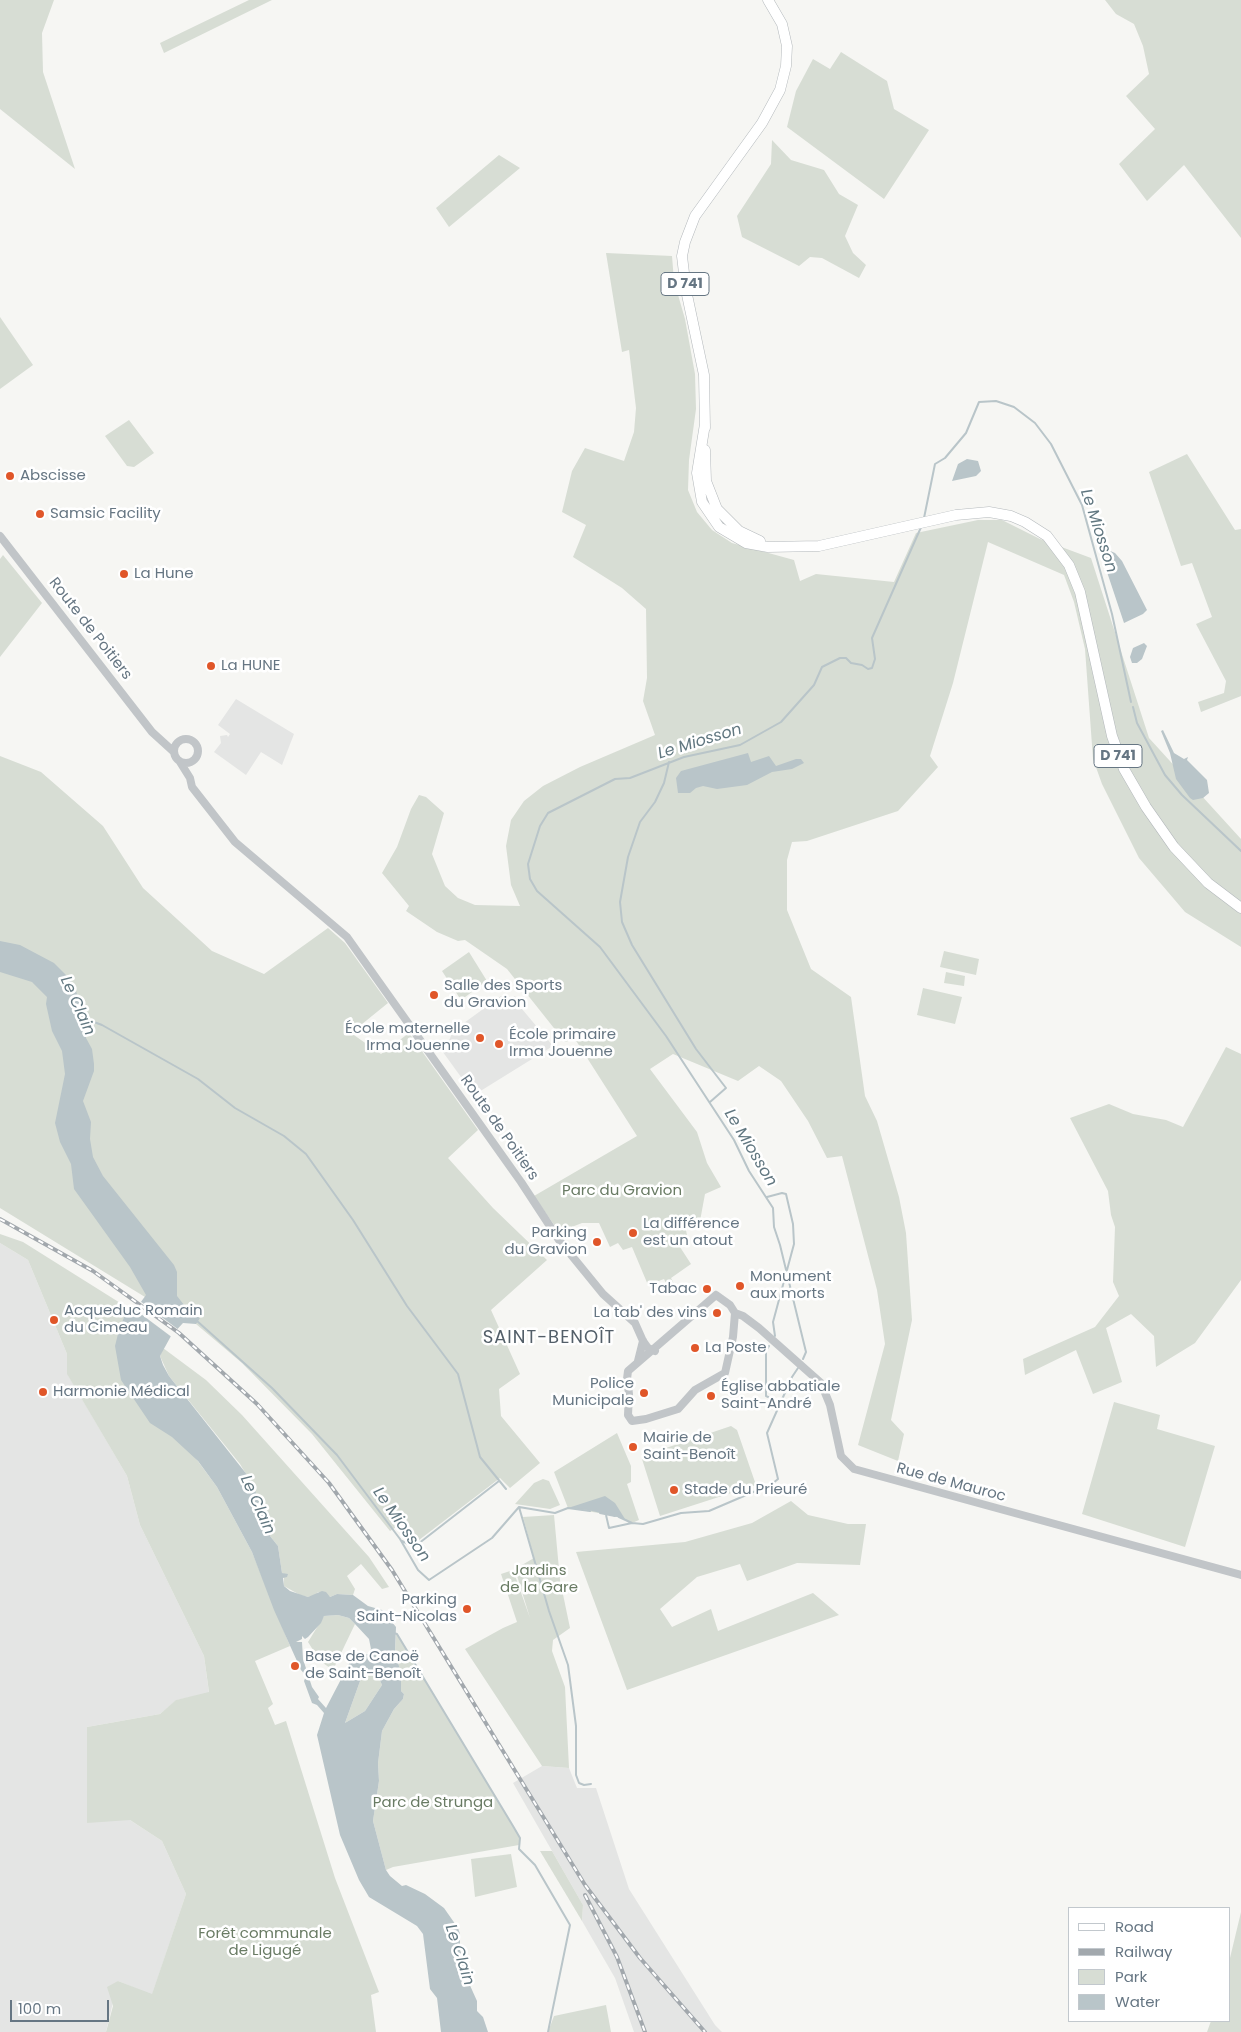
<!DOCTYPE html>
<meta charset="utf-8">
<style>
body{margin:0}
#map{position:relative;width:1241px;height:2032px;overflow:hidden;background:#f6f6f3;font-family:Poppins,sans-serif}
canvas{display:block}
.legend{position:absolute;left:1068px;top:1907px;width:162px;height:115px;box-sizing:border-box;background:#fff;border:1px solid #c2c8cd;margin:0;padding:6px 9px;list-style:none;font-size:15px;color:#667683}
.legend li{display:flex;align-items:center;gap:10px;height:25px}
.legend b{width:25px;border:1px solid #c2c8cd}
.scale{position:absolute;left:10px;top:2000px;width:99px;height:22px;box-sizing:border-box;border:2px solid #667683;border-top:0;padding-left:6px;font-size:15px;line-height:18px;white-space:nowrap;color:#667683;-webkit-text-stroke:4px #fff;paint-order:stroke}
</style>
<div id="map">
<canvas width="1241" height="2032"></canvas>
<ul class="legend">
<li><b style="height:6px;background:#fff"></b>Road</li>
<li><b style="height:6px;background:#a2a8ad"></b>Railway</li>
<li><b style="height:14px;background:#d7ddd4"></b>Park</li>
<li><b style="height:14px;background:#b9c5c9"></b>Water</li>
</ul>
<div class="scale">100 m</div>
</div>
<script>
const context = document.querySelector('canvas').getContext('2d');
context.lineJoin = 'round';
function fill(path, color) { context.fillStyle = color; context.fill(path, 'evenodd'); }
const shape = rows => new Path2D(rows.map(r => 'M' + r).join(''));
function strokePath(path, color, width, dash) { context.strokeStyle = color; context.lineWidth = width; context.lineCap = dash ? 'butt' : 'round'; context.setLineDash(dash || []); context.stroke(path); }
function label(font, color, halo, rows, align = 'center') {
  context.font = font + ' Poppins,sans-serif'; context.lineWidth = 5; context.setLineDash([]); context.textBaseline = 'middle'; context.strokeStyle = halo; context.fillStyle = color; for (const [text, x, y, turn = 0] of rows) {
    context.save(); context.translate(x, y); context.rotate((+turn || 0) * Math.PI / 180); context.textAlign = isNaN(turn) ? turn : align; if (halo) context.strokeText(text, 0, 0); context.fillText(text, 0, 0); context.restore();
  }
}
fill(shape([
 [236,699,294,734,282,765,261,752,246,775,214,752,221,743,220,736,227,735,228,737,230,734,218,725],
 [501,996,508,1001,515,996,522,1009,553,1046,474,1095,440,1048,448,1043,453,1031],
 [0,1243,28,1260,67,1354,68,1375,127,1476,140,1525,204,1656,209,1693,177,1700,160,1714,87,1727,130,1820,162,1841,186,1894,152,1995,118,1981,106,2032,0,2032],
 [542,1766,569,1768,577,1788,596,1788,629,1889,715,2025,722,2032,634,2032,615,1978,582,1921,583,1905,513,1783]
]), '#e4e5e4');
fill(shape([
 [0,0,54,0,42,33,43,72,75,169,0,109],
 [249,0,272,0,164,53,160,43],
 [1105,0,1241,0,1241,238,1184,165,1147,201,1119,164,1155,129,1126,96,1149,74,1143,46,1134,24,1116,14],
 [841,52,887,81,894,109,929,130,884,199,787,127,796,91,813,59,830,69],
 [772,140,791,160,824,170,839,194,858,205,845,236,853,253,866,265,859,278,822,258,810,257,799,266,742,237,737,216,771,164],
 [499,155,520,168,449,227,436,208],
 [606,253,672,256,674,281,685,319,695,374,696,409,689,460,688,490,697,512,712,530,732,543,794,560,800,581,816,574,894,582,916,533,978,520,1002,520,1040,539,1091,558,1149,738,1241,839,1241,947,1185,912,1139,858,1102,784,1093,759,1085,649,1074,602,1064,575,988,542,953,683,930,756,938,767,898,811,807,841,792,842,787,860,787,910,811,969,851,997,865,1096,877,1121,899,1197,906,1233,912,1320,891,1420,904,1434,898,1461,858,1445,885,1344,877,1290,842,1156,827,1158,808,1121,781,1081,759,1066,738,1081,673,1054,650,1069,697,1132,707,1163,721,1187,705,1194,700,1221,686,1230,688,1241,680,1247,691,1264,671,1278,678,1291,672,1295,664,1279,648,1285,632,1247,623,1250,618,1243,610,1247,599,1223,582,1223,559,1232,534,1196,637,1136,575,1039,565,1042,507,969,465,940,458,941,437,932,406,911,409,906,382,873,397,847,411,809,419,795,426,797,444,813,432,854,445,886,458,898,475,905,520,906,511,885,506,846,511,820,524,801,543,786,580,767,655,735,643,701,647,678,646,609,622,588,573,557,586,525,562,512,572,471,585,448,624,461,634,432,636,408,629,350,622,352],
 [0,317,33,365,0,389],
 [129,420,154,453,134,467,127,466,105,436],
 [1187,454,1235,530,1241,529,1241,696,1201,712,1198,702,1224,693,1226,681,1196,624,1212,617,1192,563,1181,566,1149,472],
 [3,555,42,603,0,657,0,559],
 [0,756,41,772,103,826,143,888,212,951,264,974,328,928,345,943,388,1003,351,1033,381,1054,409,1033,478,1130,448,1158,493,1208,547,1260,491,1310,520,1374,499,1389,501,1416,540,1463,510,1488,500,1478,419,1540,406,1521,390,1531,312,1434,242,1363,196,1324,155,1300,145,1297,0,1208],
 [944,951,979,959,976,975,940,967],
 [469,952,487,981,461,1000,442,971],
 [946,972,965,976,964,986,944,983],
 [923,988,962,997,955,1024,917,1015],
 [1226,1047,1241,1054,1241,1280,1195,1343,1156,1367,1154,1336,1131,1314,1106,1328,1122,1382,1093,1394,1076,1350,1025,1375,1023,1359,1095,1327,1119,1296,1113,1282,1115,1227,1111,1215,1108,1191,1070,1118,1109,1104,1133,1114,1166,1120,1183,1127],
 [0,1234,23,1242,133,1311,138,1380,217,1487,252,1552,290,1646,255,1661,273,1704,268,1708,275,1725,286,1721,335,1878,379,1992,371,1995,376,2032,106,2032,113,2006,107,1987,118,1981,152,1994,186,1894,162,1841,130,1820,87,1823,87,1727,160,1714,176,1700,209,1692,204,1656,140,1525,127,1476,67,1374,67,1354,28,1260,0,1243],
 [163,1348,206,1380,242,1415,369,1557,389,1587,382,1589,361,1564,347,1576,355,1589,353,1595,337,1594,330,1597,318,1592,316,1595,308,1597,300,1595,284,1586,284,1574,282,1573,278,1546,270,1536,272,1531,262,1513,252,1484,240,1464,169,1376,160,1356],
 [1114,1402,1160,1415,1157,1429,1215,1446,1185,1547,1082,1514],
 [731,1426,737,1430,756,1485,660,1516,642,1459,662,1452,663,1449],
 [617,1433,631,1466,631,1482,627,1484,639,1520,632,1523,617,1516,568,1508,554,1472],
 [543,1479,549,1481,560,1505,550,1509,515,1504,534,1483],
 [791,1501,808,1515,848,1524,866,1524,860,1565,797,1563,747,1581,740,1564,697,1577,660,1609,672,1627,711,1609,718,1631,813,1593,839,1615,627,1690,576,1552,685,1542,752,1523],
 [554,1515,560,1580,570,1628,553,1640,552,1651,565,1687,569,1768,542,1766,465,1649,503,1628,517,1622,501,1574,513,1570,530,1618,515,1569,534,1558,523,1517],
 [338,1615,349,1618,355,1624,333,1670,320,1661,308,1642,324,1616],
 [396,1633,520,1838,519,1845,393,1867,386,1870,373,1821,379,1781,378,1763,382,1731,394,1709,403,1699,404,1694,401,1691,401,1673,395,1652],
 [364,1670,378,1676,382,1685,365,1711,345,1723],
 [540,1851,552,1851,583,1905,582,1921],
 [511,1854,517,1887,475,1897,471,1859],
 [1241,1912,1241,2032,1207,2032,1211,2021,1230,2021,1230,1958],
 [606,2005,611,2032,548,2032,554,2016]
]), '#d7ddd4');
fill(shape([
 [967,459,978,461,981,471,976,476,952,481,958,464],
 [1108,550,1115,553,1122,561,1147,610,1143,614,1124,623,1101,554,1101,551],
 [1144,643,1147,646,1142,659,1137,663,1132,663,1130,657,1133,648],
 [1163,730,1174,753,1184,759,1188,757,1187,760,1207,780,1209,793,1203,798,1193,800,1190,798,1176,779,1170,753,1161,731],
 [748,753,751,762,769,756,776,766,796,759,801,759,804,763,792,769,772,772,747,785,717,789,703,786,696,788,690,793,678,793,676,778,681,771],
 [0,941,20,945,54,963,70,979,76,991,88,1029,86,1032,86,1038,92,1049,94,1064,94,1071,83,1101,91,1122,90,1139,93,1157,103,1176,174,1265,177,1272,177,1296,188,1310,200,1318,196,1324,183,1323,171,1336,160,1356,163,1365,169,1376,248,1476,257,1495,262,1513,272,1531,270,1536,278,1546,282,1573,288,1574,287,1577,283,1578,284,1586,290,1591,308,1597,322,1591,326,1592,330,1597,337,1594,353,1595,368,1606,382,1610,396,1627,395,1652,401,1673,401,1691,404,1694,403,1699,394,1709,382,1731,378,1763,379,1781,373,1821,386,1870,390,1876,402,1886,406,1885,425,1894,444,1908,458,1928,460,1934,458,1940,460,1940,460,1950,466,1967,468,1981,477,2001,477,2011,483,2017,488,2032,441,2032,437,1998,430,1989,423,1934,417,1926,369,1897,359,1880,340,1835,317,1735,324,1713,317,1705,312,1703,304,1681,306,1676,301,1670,274,1610,252,1552,217,1487,198,1461,172,1437,150,1423,121,1380,115,1346,119,1330,125,1315,135,1310,146,1295,130,1267,74,1189,71,1164,60,1142,55,1123,65,1074,62,1051,52,1031,46,1004,47,997,32,982,0,972],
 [338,1615,349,1618,355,1624,369,1639,371,1649,368,1654,356,1656,350,1662,326,1708,318,1699,319,1697,312,1687,303,1659,302,1642,296,1642,302,1639,302,1636,305,1639,308,1637,321,1623,324,1616],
 [364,1670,378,1676,382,1685,365,1711,345,1723],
 [605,1496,615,1503,625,1519,588,1510,568,1508]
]), '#b9c5c9');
fill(shape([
 [140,1301,179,1330,173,1338,133,1308]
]), '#f6f6f3');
strokePath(shape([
 [924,518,935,464,945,458,966,433,979,402,996,401,1014,407,1035,423,1051,444,1082,505,1112,614,1131,702],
 [1133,707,1137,723,1165,775,1182,795,1241,851],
 [669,762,664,783,655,802,640,822,628,857,620,902,622,922,632,945,696,1049,726,1088,710,1102],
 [84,1023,94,1022,102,1025,198,1079,235,1108,284,1136,306,1154,353,1220,407,1306,458,1374,480,1457,506,1489],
 [767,1197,782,1193,786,1194,793,1224,794,1244,773,1322,775,1336],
 [197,1321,272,1388,337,1455,400,1539,418,1570,429,1580,492,1538,519,1507],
 [769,1346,766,1351,766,1396,781,1403],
 [803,1359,806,1352,780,1245,774,1227,773,1208,749,1171,734,1140,666,1036,600,947,537,891,530,879,528,864,540,826,548,813,615,779,630,778,684,757,740,745,781,722,814,685,822,667,840,658,846,658,851,663,862,665,868,669,872,668,875,659,872,638,922,525],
 [519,1507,555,1513,568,1508,590,1511],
 [519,1507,549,1611,568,1665,576,1726,576,1775,579,1783,584,1785,591,1784],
 [600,1513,615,1516],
 [606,1515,609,1528,632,1523],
 [619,1517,632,1523,643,1524,681,1513,709,1511,772,1484,778,1479,767,1433,792,1377,798,1368],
 [402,1541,408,1544,418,1544,499,1481],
 [394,1633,397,1634,513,1826,520,1838,519,1849,535,1865,570,1925,548,2032]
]), '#b9c5c9', 2);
const primary = shape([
 [705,424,697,473,702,502,719,527,746,543,768,547,819,546,956,515,989,512,1011,516,1025,522,1047,536,1069,565,1080,592,1112,736,1124,769,1146,807,1174,847,1208,883,1241,908],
 [705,428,704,375,686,290,682,256,685,242,695,216,762,123,780,90,786,66,787,46,782,24,768,0],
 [705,450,706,481,717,509,739,531,760,541]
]);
strokePath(primary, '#b4b9bc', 11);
strokePath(shape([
 [0,536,152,732,174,752],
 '174 751a12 12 0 1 1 24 0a12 12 0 1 1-24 0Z',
 [180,762,190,778,192,787,235,842,347,937,521,1182,559,1240,603,1294,635,1323,643,1341,648,1348,655,1351],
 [716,1295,730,1305,735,1313,733,1337,725,1373,695,1390,678,1409,646,1419,632,1421,628,1415,629,1394,627,1379,628,1371,716,1295],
 [735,1313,743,1316,759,1328,821,1383,830,1405,841,1456,854,1469,1241,1575],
 [638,1361,643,1341]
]), '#c1c5c8', 8);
strokePath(primary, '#fff', 10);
const rail = shape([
 [0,1219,93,1271,179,1333,257,1404,329,1483,392,1570,585,1885,640,1958,705,2032],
 [585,1895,617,1957,645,2032]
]);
strokePath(rail, '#a2a8ad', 4);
strokePath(rail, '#fff', 2, [5.5]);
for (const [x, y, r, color] of [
 [10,476,5,"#e05629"],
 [40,514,5,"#e05629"],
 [124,574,5,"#e05629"],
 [211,666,5,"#e05629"],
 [434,995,5,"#e05629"],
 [480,1038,5,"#e05629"],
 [499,1044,5,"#e05629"],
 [633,1233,5,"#e05629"],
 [597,1242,5,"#e05629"],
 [740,1286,5,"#e05629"],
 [707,1289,5,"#e05629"],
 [717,1313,5,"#e05629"],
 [54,1320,5,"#e05629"],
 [695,1348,5,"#e05629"],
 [43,1392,5,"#e05629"],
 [644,1393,5,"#e05629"],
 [711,1396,5,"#e05629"],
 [633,1447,5,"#e05629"],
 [674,1490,5,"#e05629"],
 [467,1609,5,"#e05629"],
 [295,1666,5,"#e05629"]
]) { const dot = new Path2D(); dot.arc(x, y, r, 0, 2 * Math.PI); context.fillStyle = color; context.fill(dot); strokePath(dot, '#fff', 2); }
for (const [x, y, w] of [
 [685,284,48],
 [1118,756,48]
]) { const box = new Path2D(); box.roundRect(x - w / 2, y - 11.5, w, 23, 4); context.fillStyle = '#fff'; context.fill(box); strokePath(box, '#667683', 1); }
label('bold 14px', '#667683', null, [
 ["D 741",685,284],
 ["D 741",1118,756]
]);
label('15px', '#667683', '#fff', [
 ["Abscisse",20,476],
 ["Samsic Facility",50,514],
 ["La Hune",134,574],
 ["La HUNE",221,666],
 ["Salle des Sports",444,986],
 ["du Gravion",444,1003],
 ["École maternelle",470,1029,"right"],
 ["Irma Jouenne",470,1046,"right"],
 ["École primaire",509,1035],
 ["Irma Jouenne",509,1052],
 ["La différence",643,1224],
 ["est un atout",643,1241],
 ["Parking",587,1233,"right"],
 ["du Gravion",587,1250,"right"],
 ["Monument",750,1277],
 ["aux morts",750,1294],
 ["Tabac",697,1289,"right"],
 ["Acqueduc Romain",64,1311],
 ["du Cimeau",64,1328],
 ["La tab' des vins",707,1313,"right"],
 ["La Poste",705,1348],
 ["Police",634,1384,"right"],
 ["Municipale",634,1401,"right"],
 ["Église abbatiale",721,1387],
 ["Saint-André",721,1404],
 ["Harmonie Médical",53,1392],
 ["Mairie de",643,1438],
 ["Saint-Benoît",643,1455],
 ["Stade du Prieuré",684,1490],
 ["Parking",457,1600,"right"],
 ["Saint-Nicolas",457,1617,"right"],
 ["Base de Canoë",305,1657],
 ["de Saint-Benoît",305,1674]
], 'left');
label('15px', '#667683', '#fff', [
 ["Route de Poitiers",90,629,52],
 ["Route de Poitiers",499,1128,55],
 ["Rue de Mauroc",951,1483,15]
]);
label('15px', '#697b64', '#fff', [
 ["Parc du Gravion",622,1191],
 ["Jardins",539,1571],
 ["de la Gare",539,1588],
 ["Parc de Strunga",433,1803],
 ["Forêt communale",265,1934],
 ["de Ligugé",265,1951]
]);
label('italic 16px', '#617780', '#fff', [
 ["Le Miosson",1098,531,72],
 ["Le Miosson",700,742,-17],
 ["Le Clain",77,1006,66],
 ["Le Miosson",750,1148,59],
 ["Le Clain",257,1505,66],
 ["Le Miosson",401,1525,55],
 ["Le Clain",459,1955,72]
]);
context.letterSpacing = '1px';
label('18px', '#535f69', '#fff', [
 ["SAINT-BENOÎT",549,1338]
]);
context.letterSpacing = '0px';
</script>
